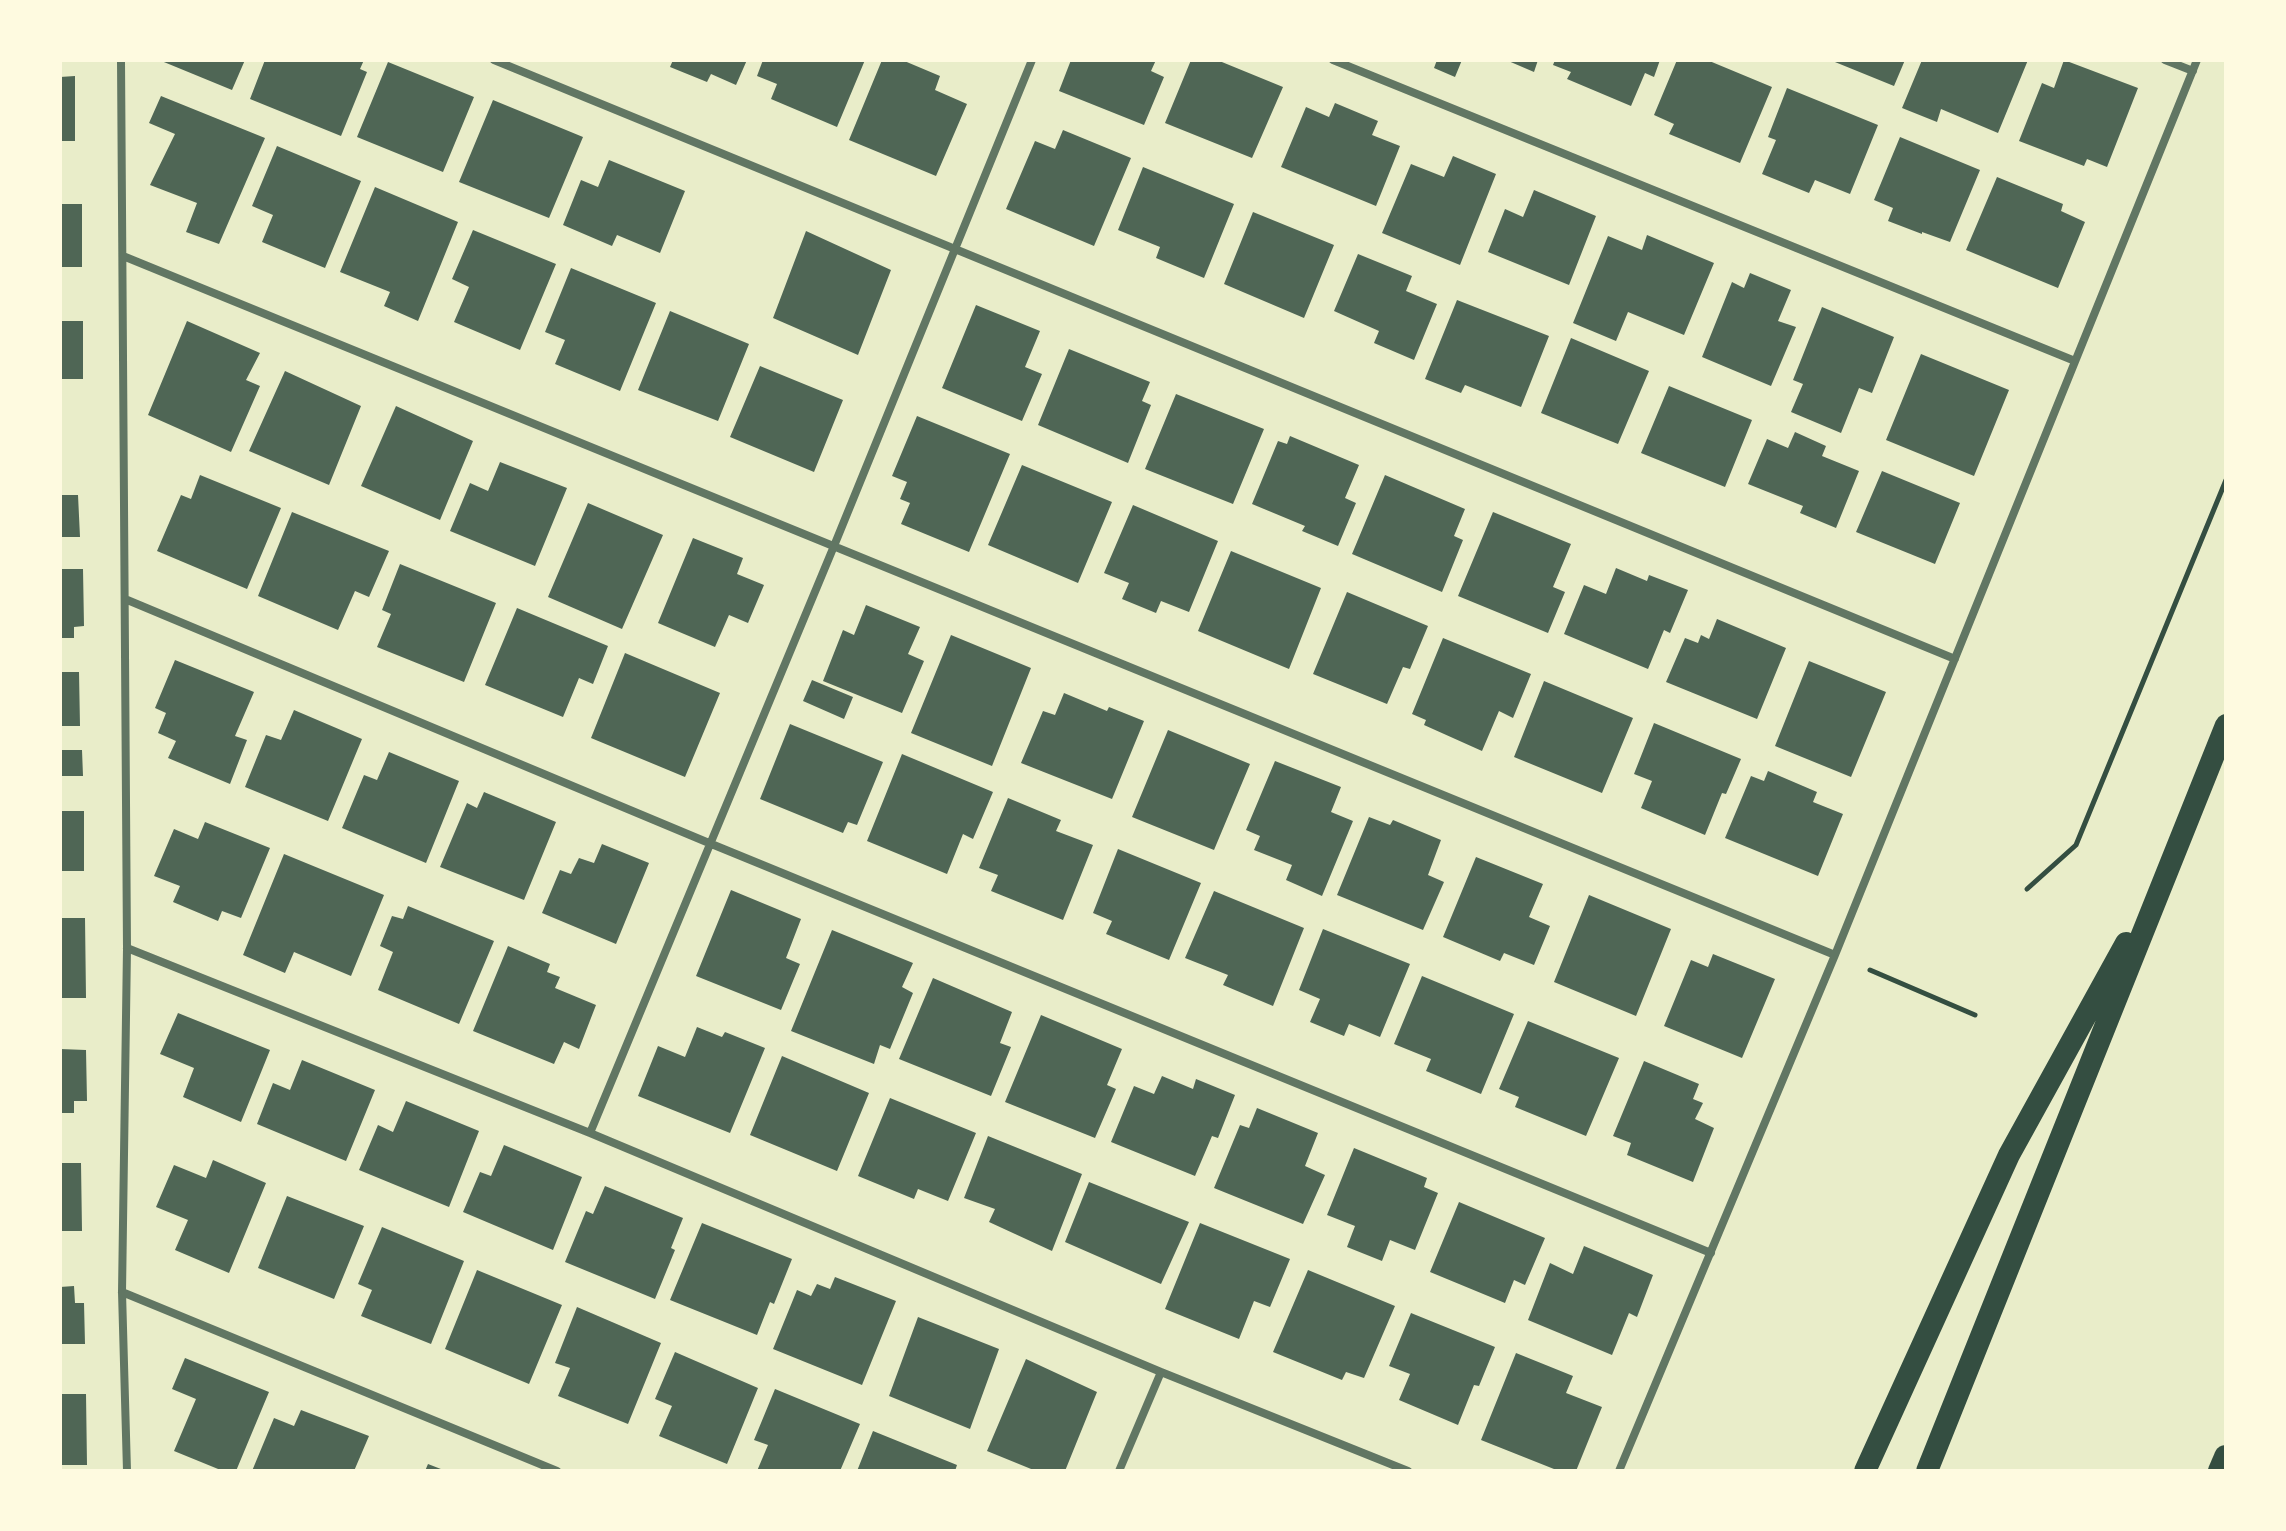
<!DOCTYPE html>
<style>
body{margin:0}
#map{position:relative;width:2286px;height:1531px;overflow:hidden;background:#e9edc9;font-family:"Crimson Pro",serif}
canvas{display:block}
.frame{position:absolute;inset:0;border:62px solid #fefae0;pointer-events:none}
</style>
<div id="map">
<canvas width="2286" height="1531"></canvas>
<div class="frame"></div>
</div>
<script>
const context = document.querySelector('canvas').getContext('2d');
context.lineJoin = 'round';
function fill(path, color) { context.fillStyle = color; context.fill(path, 'evenodd'); }
const shape = rows => new Path2D(rows.map(r => 'M' + r).join(''));
function strokePath(path, color, width, dash) { context.strokeStyle = color; context.lineWidth = width; context.lineCap = dash ? 'butt' : 'round'; context.setLineDash(dash || []); context.stroke(path); }
fill(shape([
 [159,60,245,60,232,90],
 [265,60,364,60,360,69,367,72,341,136,250,99],
 [673,60,747,60,736,85,711,74,707,82,670,67],
 [763,60,865,60,837,127,771,99,777,84,757,76],
 [882,60,902,60,940,76,935,90,967,104,936,176,849,140],
 [1071,60,1156,60,1151,71,1164,77,1144,125,1059,91],
 [1191,60,1217,60,1283,87,1252,158,1165,123],
 [1437,60,1462,60,1455,77,1434,68],
 [1506,60,1538,60,1534,72],
 [1555,60,1660,60,1654,77,1645,73,1631,106,1567,79,1571,72,1553,65],
 [1677,60,1707,60,1772,87,1740,163,1669,134,1674,124,1654,115],
 [1830,60,1905,60,1894,86],
 [1922,60,2028,60,1998,133,1941,109,1937,122,1902,108],
 [2064,60,2138,88,2107,167,2087,159,2084,166,2019,141,2042,83,2054,88],
 [388,62,474,97,443,172,357,137],
 [75,76,75,141,60,141,60,77],
 [1787,88,1878,125,1850,194,1815,180,1809,193,1762,174,1776,140,1768,137],
 [161,96,265,138,219,244,186,232,197,203,150,185,175,134,149,123],
 [493,100,583,137,549,218,459,182],
 [1335,103,1378,121,1372,135,1400,146,1376,206,1281,167,1306,107,1329,117],
 [1063,130,1131,158,1094,246,1006,209,1035,141,1055,149],
 [1900,137,1980,170,1950,242,1922,232,1922,234,1888,221,1893,208,1874,200],
 [277,146,361,181,325,268,262,242,273,215,252,206],
 [1453,156,1496,174,1460,265,1382,233,1411,164,1444,177],
 [609,160,685,191,660,253,617,235,612,246,563,225,581,180,598,187],
 [1143,167,1234,204,1204,278,1156,258,1160,247,1118,230],
 [1997,177,2063,204,2061,211,2085,222,2058,288,1966,250],
 [375,187,458,222,418,321,384,306,390,292,340,272],
 [1534,190,1596,216,1569,285,1488,252,1505,209,1523,217],
 [60,204,82,204,82,267,60,267],
 [1253,212,1334,245,1304,318,1224,284],
 [473,230,556,264,520,350,454,322,469,287,452,279],
 [806,231,891,270,858,355,773,318],
 [1647,235,1714,263,1684,335,1628,312,1616,341,1573,323,1608,236,1642,250],
 [1358,254,1412,276,1406,291,1437,304,1414,360,1374,343,1379,331,1334,311],
 [571,268,656,303,620,391,555,364,565,340,545,332],
 [1750,273,1791,290,1778,321,1796,327,1771,386,1702,357,1732,282,1744,288],
 [1457,300,1549,336,1521,407,1465,385,1461,393,1425,379],
 [976,305,1040,331,1025,367,1042,374,1022,421,942,388],
 [1822,307,1894,337,1872,393,1859,388,1841,433,1791,412,1803,384,1793,380],
 [670,311,749,344,718,421,638,390],
 [60,321,83,321,83,379,60,379],
 [187,321,260,353,246,380,260,386,231,452,148,415],
 [1571,338,1649,371,1618,444,1541,413],
 [1069,349,1150,382,1142,401,1151,405,1128,463,1038,425],
 [1921,354,2009,390,1974,476,1886,440],
 [760,366,843,400,814,472,730,437],
 [285,371,361,406,329,485,249,451],
 [1669,386,1752,420,1725,487,1641,453],
 [1176,394,1264,429,1233,504,1145,469],
 [396,406,473,441,440,520,361,486],
 [917,416,1010,454,969,552,901,524,910,503,900,499,907,482,892,476],
 [1795,432,1826,446,1822,456,1859,471,1836,528,1800,513,1803,506,1748,484,1767,439,1788,448],
 [1290,436,1359,465,1345,498,1356,503,1338,546,1302,531,1305,526,1252,504,1278,441,1287,444],
 [500,462,567,488,535,566,450,531,470,483,488,491],
 [1022,465,1112,502,1078,583,988,545],
 [1882,471,1960,503,1935,564,1856,532],
 [200,475,281,508,247,589,157,551,181,495,191,499],
 [1385,475,1465,509,1454,536,1463,540,1442,592,1352,554],
 [60,495,78,495,80,537,60,537],
 [588,503,663,535,622,629,548,597],
 [1133,505,1218,541,1189,612,1161,601,1156,613,1122,599,1129,583,1104,573],
 [292,512,389,551,369,597,355,591,338,630,258,596],
 [1493,512,1571,544,1553,587,1565,592,1548,633,1458,596],
 [693,538,743,558,737,574,764,585,748,623,729,615,715,647,658,623],
 [1231,551,1321,588,1289,669,1198,631],
 [400,564,496,603,464,682,377,647,391,614,382,610],
 [1616,568,1647,581,1649,575,1688,590,1670,633,1664,630,1648,669,1564,634,1584,585,1606,594],
 [60,569,83,569,84,626,74,627,74,638,60,638],
 [1347,592,1428,626,1410,669,1403,667,1387,704,1313,674],
 [866,605,920,627,908,654,924,661,902,713,823,681,843,630,854,635],
 [517,608,608,646,593,684,579,678,563,717,485,685],
 [1717,619,1786,648,1757,719,1666,682,1685,638,1698,643,1701,635,1709,639],
 [951,635,1031,668,992,766,911,733],
 [1443,638,1531,674,1513,718,1499,711,1482,751,1424,725,1426,720,1412,714],
 [625,653,720,693,685,777,591,738],
 [175,660,254,692,235,736,247,740,230,784,168,758,176,741,158,733,166,713,155,708],
 [1809,661,1886,692,1851,777,1775,746],
 [60,672,79,672,80,726,60,726],
 [812,680,853,697,844,719,803,701],
 [1544,681,1633,718,1602,793,1514,757],
 [1064,693,1107,711,1109,707,1144,721,1112,799,1021,763,1043,711,1055,715],
 [294,710,362,739,328,821,245,787,266,735,281,740],
 [1654,723,1741,759,1726,794,1722,793,1705,835,1641,808,1652,781,1634,774],
 [790,724,883,762,857,825,848,822,843,833,760,799],
 [1168,730,1250,764,1214,850,1132,817],
 [60,750,82,750,83,776,60,776],
 [389,752,459,781,426,863,342,828,364,775,377,780],
 [902,754,993,792,973,839,963,834,947,874,867,841],
 [1275,761,1341,787,1331,812,1353,821,1322,896,1286,880,1292,865,1254,850,1260,836,1246,830],
 [1768,771,1817,792,1813,802,1843,814,1818,876,1725,838,1751,776,1764,781],
 [484,792,556,822,524,900,440,867,467,803,477,808],
 [1008,798,1061,820,1056,831,1093,845,1063,920,991,891,998,875,979,868],
 [60,811,84,811,84,871,60,871],
 [1369,817,1390,825,1393,820,1441,840,1428,875,1444,882,1423,930,1337,895],
 [205,822,270,848,241,918,222,911,218,921,173,902,180,886,154,876,174,829,198,839],
 [602,844,649,863,616,944,542,913,560,870,571,874,579,858,594,863],
 [1118,849,1201,883,1169,960,1106,934,1112,921,1093,913],
 [284,854,384,895,351,976,294,952,285,973,243,955],
 [1476,857,1543,884,1529,917,1550,926,1534,965,1504,953,1500,961,1443,937],
 [731,890,801,919,786,958,800,964,781,1010,696,976],
 [1214,891,1304,928,1273,1006,1223,985,1228,975,1185,958],
 [1589,895,1671,929,1636,1016,1554,982],
 [408,906,494,941,459,1024,378,990,393,952,380,946,392,916,403,919],
 [60,918,85,918,86,998,60,998],
 [1323,929,1410,964,1380,1037,1349,1024,1344,1036,1310,1022,1320,999,1299,990],
 [832,930,913,963,902,987,913,993,890,1049,880,1045,874,1064,791,1031],
 [508,946,550,964,547,972,560,977,555,988,596,1005,579,1049,564,1042,554,1064,473,1031],
 [1713,954,1775,979,1742,1058,1664,1026,1691,960,1708,967],
 [1422,976,1514,1014,1481,1094,1426,1071,1431,1059,1394,1044],
 [933,978,1012,1012,1000,1043,1011,1047,991,1096,899,1059],
 [178,1013,270,1050,241,1122,183,1097,194,1068,160,1054],
 [1041,1015,1122,1049,1107,1085,1116,1089,1095,1138,1005,1102],
 [1528,1021,1619,1058,1586,1136,1515,1107,1519,1097,1499,1089],
 [697,1027,722,1037,725,1032,765,1048,730,1133,638,1096,658,1046,685,1057],
 [60,1049,86,1050,87,1101,74,1101,74,1113,60,1113],
 [782,1056,869,1093,837,1171,750,1135],
 [302,1060,375,1090,346,1161,257,1124,273,1083,290,1090],
 [1644,1061,1699,1084,1693,1099,1703,1103,1695,1119,1714,1128,1693,1182,1627,1155,1631,1143,1613,1136],
 [1162,1076,1193,1089,1196,1079,1235,1095,1218,1138,1212,1136,1195,1176,1111,1142,1134,1086,1154,1094],
 [890,1098,976,1133,948,1201,918,1189,914,1199,858,1176],
 [406,1101,479,1131,449,1207,359,1170,378,1125,393,1132],
 [1257,1108,1318,1133,1305,1166,1325,1175,1303,1224,1214,1188,1240,1125,1249,1128],
 [988,1136,1082,1174,1052,1251,989,1222,995,1209,964,1198],
 [504,1145,582,1177,553,1250,463,1212,480,1172,491,1176],
 [1354,1148,1427,1178,1424,1187,1438,1193,1415,1250,1390,1240,1382,1261,1347,1247,1355,1226,1327,1215],
 [213,1160,266,1183,229,1273,175,1250,188,1220,156,1207,174,1165,206,1178],
 [60,1163,81,1163,82,1231,60,1231],
 [1089,1182,1189,1222,1161,1284,1065,1242],
 [605,1186,683,1218,671,1248,675,1250,655,1299,565,1262,586,1211,593,1214],
 [287,1196,364,1226,334,1299,258,1268],
 [1459,1202,1545,1238,1525,1285,1514,1280,1505,1303,1430,1272],
 [702,1223,792,1259,774,1304,770,1302,757,1335,670,1300],
 [1200,1223,1290,1259,1270,1307,1254,1301,1239,1339,1165,1309],
 [382,1227,464,1261,431,1344,361,1316,372,1290,358,1284],
 [1584,1246,1653,1275,1637,1317,1629,1313,1612,1355,1528,1320,1550,1263,1573,1274],
 [477,1270,562,1305,529,1384,445,1349],
 [1308,1270,1395,1306,1364,1378,1346,1372,1342,1380,1273,1352],
 [835,1277,896,1301,862,1385,773,1349,797,1290,811,1296,817,1284,830,1289],
 [74,1286,75,1303,84,1303,85,1344,60,1344,60,1287],
 [577,1307,661,1343,628,1424,558,1396,570,1368,555,1363],
 [1411,1313,1495,1347,1479,1386,1474,1385,1458,1425,1399,1400,1410,1374,1389,1366],
 [918,1317,999,1349,970,1429,889,1396],
 [675,1352,758,1388,727,1464,659,1436,672,1406,655,1399],
 [1516,1353,1573,1376,1566,1393,1602,1407,1576,1471,1559,1471,1481,1440],
 [185,1358,269,1392,236,1471,223,1471,174,1451,196,1399,172,1389],
 [1026,1359,1097,1392,1065,1471,1036,1471,987,1451],
 [775,1389,860,1424,840,1471,757,1471,768,1445,754,1440],
 [60,1394,86,1394,87,1465,60,1465],
 [301,1410,369,1436,354,1471,252,1471,274,1418,294,1426],
 [873,1431,957,1465,955,1471,857,1471],
 [428,1464,446,1471,425,1471]
]), '#4f6655');
strokePath(shape([
 [2027,889,2076,845,2226,480],
 [1870,970,1975,1015]
]), '#344e41', 5);
strokePath(shape([
 [121,60,127,948,122,1292,127,1471],
 [494,60,1955,659],
 [1333,60,2075,361],
 [2165,60,2193,71],
 [123,256,1835,955],
 [125,599,709,843,1711,1253],
 [127,948,590,1133,1161,1372,1408,1471],
 [590,1133,834,546,1032,60],
 [122,1292,557,1471],
 [1119,1471,1161,1372],
 [1619,1471,1835,955,2197,60]
]), '#617663', 8);
strokePath(shape([
 [1865,1471,2009,1155,2126,943],
 [1927,1471,2226,725]
]), '#344e41', 22);
strokePath(shape([
 [2220,1471,2226,1457]
]), '#344e41', 24);
</script>
